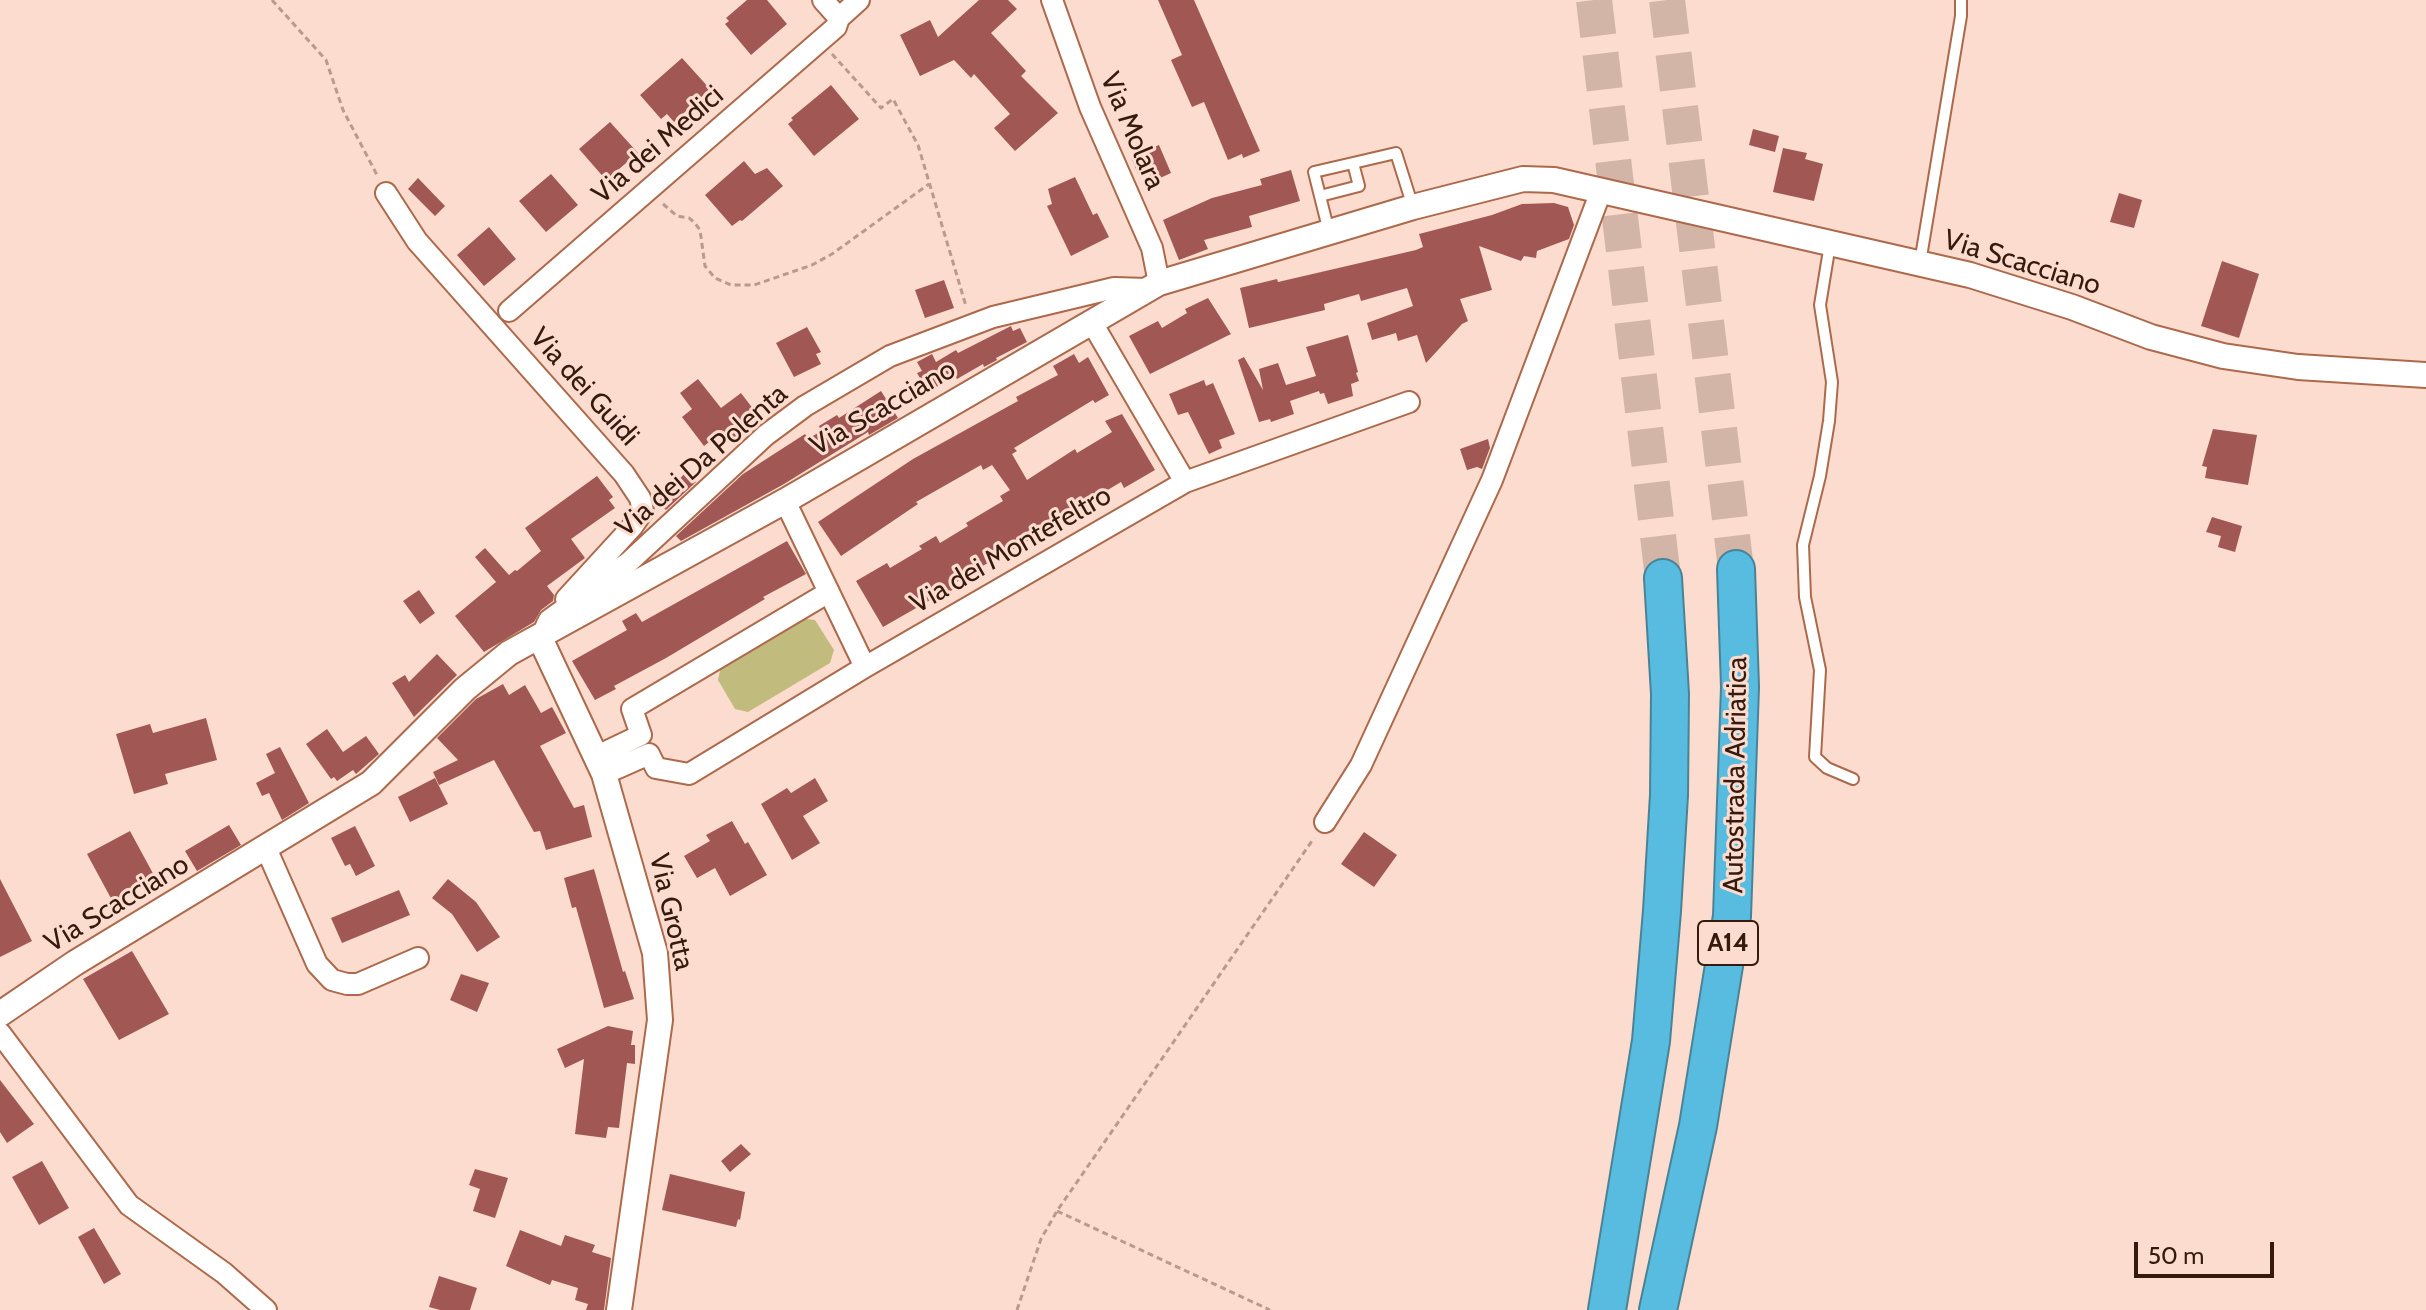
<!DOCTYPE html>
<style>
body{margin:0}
#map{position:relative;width:2426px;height:1310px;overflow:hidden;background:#fbdccf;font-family:Cabin,sans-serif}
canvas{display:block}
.scale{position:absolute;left:2134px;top:1242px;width:140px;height:36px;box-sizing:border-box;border:4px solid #351a0d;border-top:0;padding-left:10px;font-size:24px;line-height:28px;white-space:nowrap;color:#351a0d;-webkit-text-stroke:6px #fbdccf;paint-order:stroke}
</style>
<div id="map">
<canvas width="2426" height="1310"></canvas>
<div class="scale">50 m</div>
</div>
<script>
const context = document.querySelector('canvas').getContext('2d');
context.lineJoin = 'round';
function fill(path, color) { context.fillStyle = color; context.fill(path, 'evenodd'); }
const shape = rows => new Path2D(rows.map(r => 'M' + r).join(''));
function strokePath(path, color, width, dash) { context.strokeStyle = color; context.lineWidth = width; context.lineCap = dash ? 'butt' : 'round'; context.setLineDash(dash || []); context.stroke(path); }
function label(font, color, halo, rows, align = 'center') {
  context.font = font + ' Cabin,sans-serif'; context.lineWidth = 6; context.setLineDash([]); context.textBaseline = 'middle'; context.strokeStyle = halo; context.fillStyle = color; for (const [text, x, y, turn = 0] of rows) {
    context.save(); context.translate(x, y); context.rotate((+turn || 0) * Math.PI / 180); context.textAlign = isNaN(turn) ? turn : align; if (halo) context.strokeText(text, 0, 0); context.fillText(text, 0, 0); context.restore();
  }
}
fill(shape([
 [799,618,815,620,834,650,830,663,748,712,735,709,718,680,721,666]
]), '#c1bc7d');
fill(shape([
 [747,0,767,0,787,24,751,55,725,24,729,21,726,18],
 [979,0,1008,0,1017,9,991,33,1026,71,1021,76,1058,113,1015,151,994,128,1010,114,974,74,971,78,954,60,920,76,900,35,930,20,938,37],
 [1158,0,1194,0,1260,151,1243,158,1242,154,1228,160,1204,102,1192,107,1171,60,1182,55],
 [682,58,710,89,674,122,667,114,661,119,640,95],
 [831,85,859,119,814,156,788,124,793,120,791,118],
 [610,122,638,153,606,180,579,149],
 [1753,129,1779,136,1775,152,1749,145],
 [1159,145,1171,173,1147,184,1142,173,1138,174,1131,157],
 [1783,148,1807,153,1805,159,1823,164,1814,201,1773,192],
 [744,161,755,174,767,168,783,186,742,221,740,220,732,226,705,195],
 [1291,170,1300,201,1249,216,1252,227,1204,240,1208,249,1179,260,1163,220,1212,198,1262,185,1260,179],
 [551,174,578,205,546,232,519,201],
 [1075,177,1093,215,1097,213,1109,237,1071,256,1047,206,1052,204,1048,189],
 [418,178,445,206,435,216,408,189],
 [2119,193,2142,200,2134,228,2110,222],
 [1554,203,1568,207,1574,225,1569,239,1537,251,1536,258,1524,256,1521,261,1479,246,1492,290,1460,299,1468,321,1462,324,1426,363,1417,335,1398,341,1396,333,1372,340,1367,323,1413,306,1407,288,1361,301,1359,294,1324,304,1325,310,1249,328,1240,288,1277,279,1278,282,1416,250,1423,247,1419,234,1492,215,1522,204],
 [489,227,516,259,484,286,457,255],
 [2222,261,2259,274,2239,338,2201,326],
 [944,280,954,308,925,318,915,290],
 [1208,298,1231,334,1150,374,1129,336,1158,321,1162,328,1187,313,1185,309],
 [1011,326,1013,331,1020,328,1027,342,996,358,997,360,984,367,983,364,957,379,955,376,928,392,917,373,922,371,917,362,932,354,936,362,956,350,958,353],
 [807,327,821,352,816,354,821,364,794,377,776,343],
 [1348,335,1358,372,1356,373,1359,381,1351,384,1353,396,1328,404,1324,393,1320,394,1319,391,1290,401,1294,414,1271,422,1270,419,1259,422,1238,360,1244,357,1263,390,1259,369,1278,363,1286,385,1316,376,1306,347],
 [1074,354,1079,363,1088,357,1109,395,1095,403,1093,400,1014,448,1017,451,1012,454,1027,480,1075,449,1077,453,1112,432,1105,421,1122,414,1155,470,1124,488,1121,482,1091,500,1094,504,979,568,952,585,954,589,933,601,932,599,883,627,856,581,887,563,890,568,922,549,919,546,936,536,940,543,968,526,966,523,1003,501,1000,496,1010,490,992,465,983,470,981,465,916,502,918,504,841,556,818,522,913,459,1018,401,1016,397,1058,375,1053,366],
 [698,379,721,408,741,393,760,418,753,423,755,426,733,443,723,431,704,446,682,417,692,409,680,393],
 [1204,380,1206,386,1213,383,1235,434,1219,440,1222,448,1209,454,1188,412,1178,415,1169,394],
 [881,391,898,418,869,435,868,432,784,484,681,541,676,536,743,474,805,434,808,439,821,431,819,426,837,415,839,418],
 [2213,429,2257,435,2248,485,2205,478,2207,467,2202,466],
 [1488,439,1490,448,1482,469,1477,467,1467,470,1460,449],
 [685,473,696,482,666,510,658,502],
 [597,476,613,497,609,500,615,508,571,539,585,558,547,586,554,595,553,601,541,610,534,622,484,652,455,616,496,582,475,557,485,548,509,575,515,570,517,571,541,551,525,528],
 [2212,517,2242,526,2235,552,2218,547,2221,536,2206,532],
 [787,541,806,574,763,597,765,599,666,658,614,686,616,689,595,700,572,661,627,630,622,621,636,613,642,622],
 [419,590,435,613,420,624,403,601],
 [437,654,457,675,414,717,392,683,405,675,409,682],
 [503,684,509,695,525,685,541,713,552,707,566,733,540,746,574,808,584,805,592,837,546,850,540,831,534,832,494,760,439,785,433,772,458,760,437,738,476,699],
 [206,718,217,760,165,774,168,784,134,794,116,734,150,724,153,733],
 [327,729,343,752,366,736,379,754,356,774,353,770,337,781,334,777,331,779,306,744],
 [280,747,309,803,282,820,269,793,262,796,256,783,275,773,266,754],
 [435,778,448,804,410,822,398,797],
 [815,778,828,801,803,816,820,843,792,860,761,804,787,788,791,793],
 [732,821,745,844,748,842,767,875,730,896,715,868,697,878,684,856,710,841,706,835],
 [229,825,241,845,197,871,185,851],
 [355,826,375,866,356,876,350,864,345,866,331,838],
 [130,831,156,879,113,902,87,854],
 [1364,832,1397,855,1374,887,1341,864],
 [594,869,623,972,625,971,634,999,604,1008,576,907,572,908,564,878],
 [0,879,32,941,0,957],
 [448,879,476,902,500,937,477,952,452,914,432,898],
 [399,890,410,915,342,943,331,918],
 [132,951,169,1014,119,1040,83,979],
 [461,974,489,983,477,1012,450,1000],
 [608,1026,633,1031,631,1045,635,1045,635,1064,627,1063,619,1128,608,1127,606,1138,575,1134,584,1059,565,1068,557,1049],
 [0,1080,34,1124,7,1143,0,1132],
 [741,1144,751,1154,730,1172,721,1161],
 [42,1161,69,1208,39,1225,12,1177],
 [475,1169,508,1178,495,1218,473,1211,480,1189,469,1185],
 [670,1174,745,1192,740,1220,738,1219,736,1227,662,1210],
 [94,1228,121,1274,104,1284,78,1237],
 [520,1230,561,1246,565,1235,595,1245,592,1252,611,1258,604,1310,586,1310,588,1304,575,1300,578,1288,552,1280,550,1285,506,1266],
 [439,1276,477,1288,470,1310,440,1310,429,1307]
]), '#a15753');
strokePath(shape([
 [1594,0,1663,578],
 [1667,0,1736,569]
]), '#d3b5a8', 36, [36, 18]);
const service = shape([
 [1353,163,1396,153,1413,207],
 [1320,196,1314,172,1353,163,1359,186,1320,196,1329,232],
 [1830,244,1820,305,1832,382,1829,421,1820,476,1803,545,1805,597,1820,670,1815,757,1827,768,1853,779],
 [1920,263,1961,16,1961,0]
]);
const minor = shape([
 [823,0,839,18],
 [1052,0,1090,107,1152,248,1159,283],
 [386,193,417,241,624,474,640,498,643,511,632,527,566,599],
 [509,311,836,27,839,18,859,0],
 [1091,321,1185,482],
 [785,501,865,667],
 [546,626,549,620,629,562,766,435,805,406,890,356,993,317,1114,288,1148,289],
 [597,756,641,735,632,709,829,592],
 [604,774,649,754,656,768,689,774,865,667,1185,482,1409,402],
 [1325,822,1361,765,1492,480,1601,191],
 [266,848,317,964,332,980,347,984,358,984,418,958],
 [0,1033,129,1205,224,1273,266,1310]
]);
const tertiary = shape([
 [540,638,604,774,655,953,660,1020,619,1310],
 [0,1014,75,963,371,783,465,689,509,653,785,501,1159,283,1413,207,1523,179,1554,180,1970,275,2072,307,2151,337,2223,356,2298,367,2426,375]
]);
const motorway = shape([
 [1607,1310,1651,1041,1662,911,1669,795,1670,694,1663,578],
 [1658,1310,1698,1126,1732,916,1740,687,1736,569]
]);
strokePath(service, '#ad694b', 14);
strokePath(minor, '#ad694b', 24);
strokePath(tertiary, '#ad694b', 28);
strokePath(motorway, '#4b8396', 40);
strokePath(shape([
 [272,0,326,60,343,110,377,175],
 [832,54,881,108,893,99,918,145,966,306],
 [663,204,677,216,689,218,694,222,700,230,705,266,715,278,731,285,754,285,812,265,832,254,929,184],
 [1057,1211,1270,1310],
 [1017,1310,1041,1239,1057,1211,1314,838]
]), '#b99b8e', 3, [6, 4]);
strokePath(service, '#fff', 10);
strokePath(minor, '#fff', 20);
strokePath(tertiary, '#fff', 24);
strokePath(motorway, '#57bcdf', 36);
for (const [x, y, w] of [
 [1728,943,60]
]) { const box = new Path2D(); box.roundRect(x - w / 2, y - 22, w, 44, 6); context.fillStyle = '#fbdccf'; context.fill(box); strokePath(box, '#351a0d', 2); }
label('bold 26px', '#351a0d', null, [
 ["A14",1728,943]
]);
label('28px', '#351a0d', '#fbdccf', [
 ["Via Molara",1132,131,67],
 ["Via dei Medici",658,145,-41],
 ["Via Scacciano",2022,263,17],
 ["Via dei Guidi",584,387,48],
 ["Via Scacciano",883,408,-30],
 ["Via dei Da Polenta",702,461,-41],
 ["Via dei Montefeltro",1011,550,-30],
 ["Autostrada Adriatica",1736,775,-89],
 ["Via Scacciano",117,904,-31],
 ["Via Grotta",671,912,77]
]);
</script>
